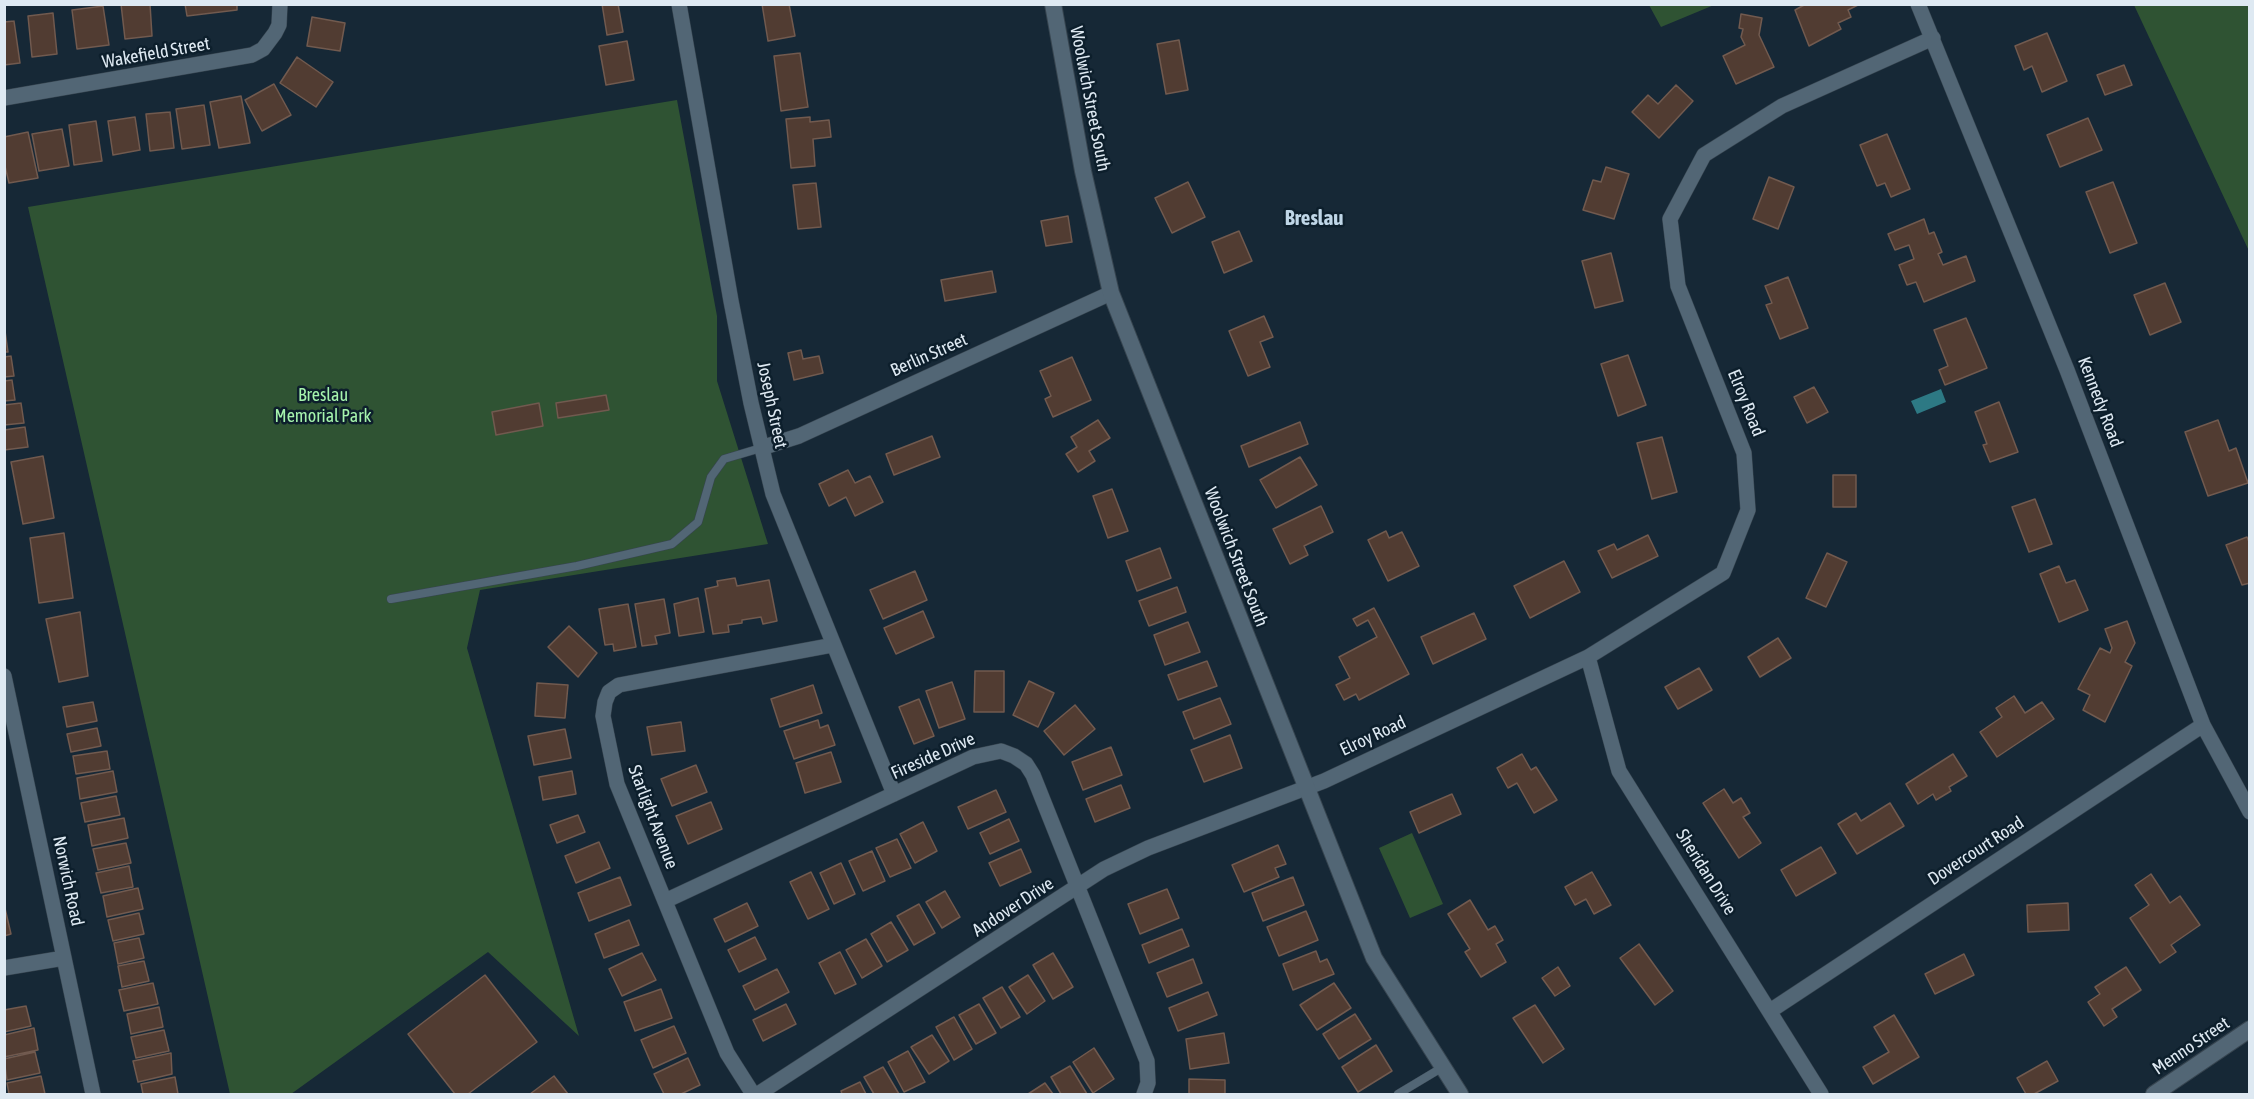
<!DOCTYPE html>
<style>
body{margin:0}
#map{position:relative;width:2254px;height:1099px;overflow:hidden;background:#162836;font-family:"Asap Condensed",sans-serif}
canvas{display:block}
.frame{position:absolute;inset:0;border:6px solid #dee9f2;pointer-events:none}
</style>
<div id="map">
<canvas width="2254" height="1099"></canvas>
<div class="frame"></div>
</div>
<script>
const context = document.querySelector('canvas').getContext('2d');
context.lineJoin = 'round';
function fill(path, color) { context.fillStyle = color; context.fill(path, 'evenodd'); }
const shape = rows => new Path2D(rows.map(r => 'M' + r).join(''));
function strokePath(path, color, width, dash) { context.strokeStyle = color; context.lineWidth = width; context.lineCap = dash ? 'butt' : 'round'; context.setLineDash(dash || []); context.stroke(path); }
function label(font, color, halo, rows, align = 'center') {
  context.font = font + ' "Asap Condensed",sans-serif'; context.lineWidth = 5; context.setLineDash([]); context.textBaseline = 'middle'; context.strokeStyle = halo; context.fillStyle = color; for (const [text, x, y, turn = 0] of rows) {
    context.save(); context.translate(x, y); context.rotate((+turn || 0) * Math.PI / 180); context.textAlign = isNaN(turn) ? turn : align; if (halo) context.strokeText(text, 0, 0); context.fillText(text, 0, 0); context.restore();
  }
}
fill(shape([
 [1649,5,1714,5,1661,27],
 [2134,5,2249,5,2249,251],
 [677,100,717,316,717,381,768,544,480,590,467,648,579,1036,488,952,291,1094,230,1094,28,207],
 [1412,833,1443,904,1410,918,1379,848]
]), '#2f5333');
fill(shape([
 [1941,389,1946,402,1917,414,1911,401]
]), '#2d7984');
const building = shape([
 [121,4,150,4,152,36,125,39,121,4],
 [185,4,237,4,237,10,187,16,185,4],
 [602,4,618,4,623,32,607,35,602,4],
 [762,4,789,4,795,36,768,41,762,4],
 [1806,4,1860,4,1848,10,1851,17,1838,23,1841,29,1809,46,1795,10,1806,4],
 [103,6,109,45,77,49,72,10,103,6],
 [53,13,57,54,32,57,28,16,53,13],
 [1741,14,1762,18,1759,35,1774,67,1736,84,1723,56,1745,45,1741,37,1743,29,1739,28,1741,14],
 [312,17,345,23,340,51,307,46,312,17],
 [14,21,20,63,4,65,4,22,14,21],
 [2047,33,2067,81,2042,92,2032,66,2024,70,2015,46,2047,33],
 [1179,40,1188,90,1166,94,1157,44,1179,40],
 [627,41,634,80,606,85,599,46,627,41],
 [800,53,808,107,781,111,774,56,800,53],
 [297,57,333,82,316,107,280,83,297,57],
 [2124,65,2132,85,2105,95,2097,75,2124,65],
 [274,84,291,115,262,131,245,100,274,84],
 [1676,85,1693,101,1659,138,1632,112,1648,95,1658,104,1676,85],
 [241,96,250,143,219,148,210,102,241,96],
 [204,105,210,145,182,149,176,109,204,105],
 [170,112,174,148,150,151,146,114,170,112],
 [135,117,140,150,113,155,108,121,135,117],
 [810,117,810,122,829,120,831,137,813,139,815,166,791,168,786,119,810,117],
 [2088,118,2102,150,2060,167,2047,135,2088,118],
 [96,121,102,161,74,165,69,125,96,121],
 [62,129,69,166,39,171,32,134,62,129],
 [28,132,38,178,9,183,4,162,4,137,28,132],
 [1887,134,1910,189,1891,197,1885,183,1877,186,1860,145,1887,134],
 [1606,167,1629,174,1614,219,1583,210,1593,180,1601,182,1606,167],
 [1769,177,1794,187,1778,229,1753,219,1769,177],
 [1188,182,1205,217,1172,233,1155,198,1188,182],
 [2113,182,2137,243,2110,253,2086,192,2113,182],
 [816,183,821,227,798,229,793,185,816,183],
 [1068,216,1072,242,1046,246,1041,221,1068,216],
 [1924,219,1929,234,1934,232,1942,252,1938,254,1943,265,1966,256,1975,281,1924,302,1916,282,1907,285,1899,265,1914,259,1909,245,1895,250,1888,234,1924,219],
 [1239,231,1252,261,1224,273,1212,242,1239,231],
 [1611,253,1623,301,1595,308,1582,261,1611,253],
 [992,271,996,292,945,301,941,280,992,271],
 [1788,277,1808,328,1780,339,1766,305,1772,303,1765,286,1788,277],
 [2165,283,2181,322,2150,335,2134,295,2165,283],
 [1264,316,1273,337,1260,342,1270,367,1248,376,1229,331,1264,316],
 [1966,318,1987,368,1945,385,1939,370,1948,366,1934,330,1966,318],
 [5,331,8,352,4,352,4,332,5,331],
 [801,350,803,359,819,356,823,373,794,380,788,353,801,350],
 [1628,355,1646,405,1618,416,1601,364,1628,355],
 [11,356,14,376,4,377,4,357,11,356],
 [1072,357,1091,400,1053,417,1045,399,1051,396,1040,371,1072,357],
 [12,380,15,400,4,401,4,381,12,380],
 [1814,387,1828,412,1807,423,1794,397,1814,387],
 [606,395,609,410,558,418,556,403,606,395],
 [1999,402,2018,452,1990,462,1983,445,1987,444,1975,412,1999,402],
 [21,403,24,423,4,425,4,405,21,403],
 [539,403,543,426,496,435,492,412,539,403],
 [1098,420,1110,438,1089,451,1095,461,1078,472,1066,454,1077,447,1071,437,1098,420],
 [2218,420,2229,451,2236,448,2248,483,2208,496,2185,432,2218,420],
 [1300,422,1308,444,1249,467,1241,446,1300,422],
 [25,427,28,447,4,450,4,430,25,427],
 [932,436,940,457,894,475,886,454,932,436],
 [1662,437,1677,492,1652,499,1637,443,1662,437],
 [43,456,54,518,23,524,11,462,43,456],
 [1300,457,1317,485,1276,508,1260,480,1300,457],
 [848,470,855,483,870,476,883,502,855,516,846,497,829,506,819,484,848,470],
 [1833,475,1856,475,1856,507,1833,507,1833,475],
 [1112,489,1128,531,1108,538,1093,496,1112,489],
 [2035,499,2052,544,2029,552,2012,507,2035,499],
 [1321,506,1333,532,1304,546,1308,555,1290,564,1273,529,1321,506],
 [1386,531,1389,538,1402,532,1419,566,1388,581,1368,540,1386,531],
 [64,533,73,598,39,603,30,538,64,533],
 [1648,535,1658,556,1612,578,1598,551,1614,544,1617,550,1648,535],
 [2247,537,2250,544,2250,583,2242,585,2226,545,2247,537],
 [1160,548,1171,578,1137,591,1126,561,1160,548],
 [1827,553,1847,562,1826,607,1806,598,1827,553],
 [1564,561,1580,592,1530,618,1514,586,1564,561],
 [2059,566,2066,583,2075,580,2088,610,2059,622,2040,574,2059,566],
 [915,571,927,600,883,619,870,590,915,571],
 [735,578,737,586,769,580,777,621,763,624,761,617,742,620,742,623,728,625,729,632,713,634,705,589,718,586,717,581,735,578],
 [1177,587,1186,612,1149,626,1139,601,1177,587],
 [698,598,704,632,679,636,674,604,698,598],
 [664,599,670,633,655,636,657,644,642,646,635,604,664,599],
 [628,604,636,647,614,651,613,644,605,645,599,609,628,604],
 [1374,608,1409,674,1359,700,1356,694,1344,700,1336,685,1350,678,1339,657,1377,637,1368,620,1357,626,1353,619,1374,608],
 [923,611,934,637,896,654,884,628,923,611],
 [80,612,88,676,59,682,46,619,80,612],
 [1474,613,1486,639,1433,664,1421,637,1474,613],
 [2127,621,2135,643,2125,662,2132,666,2105,722,2083,710,2090,695,2078,689,2100,648,2110,653,2112,648,2105,629,2127,621],
 [1188,622,1200,652,1165,665,1154,635,1188,622],
 [569,626,597,653,578,677,548,647,569,626],
 [1778,638,1791,658,1760,677,1748,657,1778,638],
 [1207,661,1217,686,1178,700,1168,675,1207,661],
 [1699,668,1712,690,1678,709,1665,687,1699,668],
 [975,671,1004,671,1004,712,974,712,975,671],
 [1029,681,1054,693,1038,727,1013,715,1029,681],
 [952,682,965,719,939,728,926,691,952,682],
 [537,683,568,685,565,718,535,716,537,683],
 [813,685,822,713,780,727,771,699,813,685],
 [2014,696,2025,713,2042,702,2054,719,1997,757,1980,732,2002,717,1996,708,2014,696],
 [1220,698,1231,724,1194,739,1183,712,1220,698],
 [919,699,934,736,914,744,899,707,919,699],
 [93,702,97,721,67,727,63,707,93,702],
 [1075,705,1095,729,1064,755,1044,731,1075,705],
 [818,720,820,728,828,725,835,745,794,759,784,731,818,720],
 [681,722,685,751,652,755,647,727,681,722],
 [97,728,101,746,71,752,67,734,97,728],
 [565,729,571,758,534,765,528,736,565,729],
 [1230,735,1242,768,1204,782,1191,750,1230,735],
 [1111,747,1122,775,1083,790,1072,762,1111,747],
 [107,751,110,769,76,774,73,756,107,751],
 [831,752,841,782,805,793,796,763,831,752],
 [1522,754,1531,770,1536,767,1557,800,1534,813,1517,783,1508,788,1497,768,1522,754],
 [1953,754,1967,776,1949,787,1951,791,1936,800,1933,794,1918,804,1906,784,1953,754],
 [696,765,707,792,672,806,661,779,696,765],
 [113,771,117,792,80,799,77,778,113,771],
 [572,771,576,794,543,800,539,777,572,771],
 [1121,785,1130,808,1095,822,1086,799,1121,785],
 [1724,789,1733,803,1741,798,1750,813,1743,817,1761,843,1739,858,1703,803,1724,789],
 [996,790,1006,812,968,829,958,807,996,790],
 [1452,794,1461,814,1419,833,1410,812,1452,794],
 [116,796,120,815,85,822,81,803,116,796],
 [711,802,722,829,688,844,676,816,711,802],
 [1890,803,1904,826,1857,854,1838,824,1856,813,1861,821,1890,803],
 [578,815,585,832,557,843,550,825,578,815],
 [124,818,128,838,92,846,88,825,124,818],
 [1009,819,1019,841,990,854,980,833,1009,819],
 [923,822,937,851,915,863,900,834,923,822],
 [897,839,911,868,890,877,876,848,897,839],
 [599,842,610,868,576,883,565,856,599,842],
 [126,843,131,863,98,870,93,849,126,843],
 [1278,845,1286,864,1275,868,1279,877,1244,892,1232,865,1278,845],
 [1821,847,1836,873,1796,896,1781,870,1821,847],
 [1021,849,1031,872,1000,886,989,863,1021,849],
 [872,851,885,881,863,891,849,861,872,851],
 [841,863,855,894,834,904,820,873,841,863],
 [129,866,133,887,101,893,96,873,129,866],
 [811,872,829,909,808,919,790,882,811,872],
 [1592,872,1611,905,1594,914,1586,899,1575,905,1565,887,1592,872],
 [2151,874,2170,903,2180,896,2200,925,2171,945,2176,952,2160,963,2130,918,2149,905,2135,885,2151,874],
 [620,877,631,905,589,921,578,893,620,877],
 [1293,877,1304,905,1263,921,1252,893,1293,877],
 [138,888,143,909,107,917,103,896,138,888],
 [1167,889,1179,918,1140,934,1128,904,1167,889],
 [945,891,960,917,942,928,926,902,945,891],
 [1470,900,1488,930,1495,926,1503,940,1496,944,1506,962,1481,977,1465,952,1470,949,1448,914,1470,900],
 [747,903,758,926,725,942,714,919,747,903],
 [2068,903,2069,930,2028,932,2027,905,2068,903],
 [4,904,11,934,4,936,4,904],
 [919,904,935,933,914,945,897,916,919,904],
 [1306,911,1318,940,1279,956,1267,927,1306,911],
 [139,913,144,934,113,941,108,920,139,913],
 [629,920,639,945,604,958,595,934,629,920],
 [891,922,908,950,887,962,871,934,891,922],
 [1182,929,1189,946,1149,963,1142,945,1182,929],
 [755,937,766,959,739,972,728,950,755,937],
 [139,938,144,958,118,964,114,943,139,938],
 [866,939,882,966,862,978,846,950,866,939],
 [1639,944,1673,991,1655,1005,1620,958,1639,944],
 [1316,951,1320,962,1327,959,1334,974,1293,990,1283,964,1316,951],
 [840,952,856,984,835,994,819,963,840,952],
 [642,953,656,980,622,996,609,969,642,953],
 [1053,953,1073,987,1053,999,1033,965,1053,953],
 [1964,954,1974,975,1935,994,1925,974,1964,954],
 [1193,959,1202,983,1167,997,1157,973,1193,959],
 [144,961,149,981,122,987,118,966,144,961],
 [1558,967,1570,986,1555,996,1542,978,1558,967],
 [2126,967,2141,990,2112,1009,2117,1017,2104,1026,2088,1002,2100,994,2095,987,2126,967],
 [777,969,789,992,755,1010,743,986,777,969],
 [485,975,537,1042,468,1094,455,1094,408,1034,485,975],
 [1028,975,1045,1001,1027,1014,1009,987,1028,975],
 [153,983,158,1004,124,1011,119,990,153,983],
 [1334,983,1351,1008,1317,1030,1300,1005,1334,983],
 [1002,987,1020,1017,1001,1028,983,998,1002,987],
 [661,989,672,1018,635,1031,624,1002,661,989],
 [1208,992,1217,1015,1178,1031,1169,1008,1208,992],
 [786,1004,796,1024,763,1041,753,1020,786,1004],
 [979,1004,996,1033,976,1044,959,1015,979,1004],
 [1535,1005,1564,1049,1543,1063,1513,1018,1535,1005],
 [26,1006,31,1026,4,1032,4,1010,26,1006],
 [159,1007,163,1027,131,1034,127,1014,159,1007],
 [1355,1014,1371,1039,1339,1059,1323,1034,1355,1014],
 [1894,1015,1919,1057,1873,1084,1863,1067,1889,1052,1874,1027,1894,1015],
 [954,1017,972,1049,954,1060,936,1027,954,1017],
 [674,1026,686,1053,653,1068,641,1040,674,1026],
 [34,1028,38,1050,4,1057,4,1035,34,1028],
 [164,1030,169,1051,136,1058,131,1037,164,1030],
 [1224,1033,1229,1063,1190,1069,1186,1039,1224,1033],
 [932,1035,949,1061,929,1074,911,1047,932,1035],
 [1376,1045,1392,1071,1358,1092,1342,1067,1376,1045],
 [1094,1048,1114,1079,1093,1093,1073,1062,1094,1048],
 [908,1051,925,1082,904,1092,888,1062,908,1051],
 [35,1052,40,1073,7,1080,4,1059,35,1052],
 [171,1053,172,1074,138,1082,133,1061,171,1053],
 [688,1058,700,1085,681,1094,664,1094,654,1074,688,1058],
 [2047,1061,2058,1081,2034,1094,2026,1094,2017,1078,2047,1061],
 [1070,1066,1087,1094,1061,1094,1051,1077,1070,1066],
 [883,1067,899,1094,874,1094,864,1077,883,1067],
 [41,1076,45,1094,9,1094,7,1083,41,1076],
 [554,1076,568,1094,530,1094,554,1076],
 [175,1077,178,1094,143,1094,141,1084,175,1077],
 [1189,1079,1225,1080,1225,1094,1189,1094,1189,1079],
 [860,1082,866,1094,842,1094,841,1091,860,1082],
 [1045,1083,1053,1094,1028,1094,1045,1083]
]);
fill(building, '#513c32');
strokePath(building, '#715a4f', 1.5);
const service = shape([
 [391,599,577,566,672,544,698,522,711,477,724,459,761,448],
 [1398,1094,1443,1067]
]);
const minor = shape([
 [679,4,731,301,751,403,773,494,894,794],
 [1918,4,2067,370,2203,725,2250,812],
 [4,98,252,55,263,49,275,33,279,25,280,4],
 [761,448,799,436,1111,293],
 [1588,657,1619,771,1821,1094],
 [4,676,93,1094],
 [665,901,973,757,1001,751,1014,756,1026,764,1033,775,1147,1061,1148,1083,1144,1094],
 [4,968,64,958],
 [1770,1011,2203,725],
 [753,1094,727,1053,617,784,603,716,605,702,609,692,619,685,833,645],
 [758,1094,1104,869,1148,848,1324,781,1588,657,1723,573,1748,510,1744,453,1678,286,1670,219,1704,155,1782,106,1933,38]
]);
const tertiary = shape([
 [1053,4,1083,171,1111,293,1374,958,1460,1094],
 [2154,1094,2250,1029]
]);
strokePath(service, '#374550', 9);
strokePath(minor, '#374550', 16);
strokePath(tertiary, '#374550', 18);
strokePath(service, '#526675', 8);
strokePath(minor, '#526675', 15);
strokePath(tertiary, '#526675', 16);
label('18px', '#dee9f2', '#0d1f2c', [
 ["Wakefield Street",156,53,-10],
 ["Woolwich Street South",1090,99,79],
 ["Berlin Street",929,355,-24],
 ["Kennedy Road",2100,402,69],
 ["Elroy Road",1746,403,68],
 ["Joseph Street",772,405,78],
 ["Woolwich Street South",1236,557,69],
 ["Elroy Road",1373,736,-25],
 ["Fireside Drive",933,756,-24],
 ["Starlight Avenue",653,817,69],
 ["Dovercourt Road",1976,851,-33],
 ["Sheridan Drive",1706,872,58],
 ["Norwich Road",68,881,78],
 ["Andover Drive",1013,907,-33],
 ["Menno Street",2191,1046,-34]
]);
label('18px', '#a6f4ad', '#0d1f2c', [
 ["Breslau",323,395],
 ["Memorial Park",323,416]
]);
label('bold 21px', '#bfd6e7', '#0d1f2c', [
 ["Breslau",1314,218]
]);
</script>
